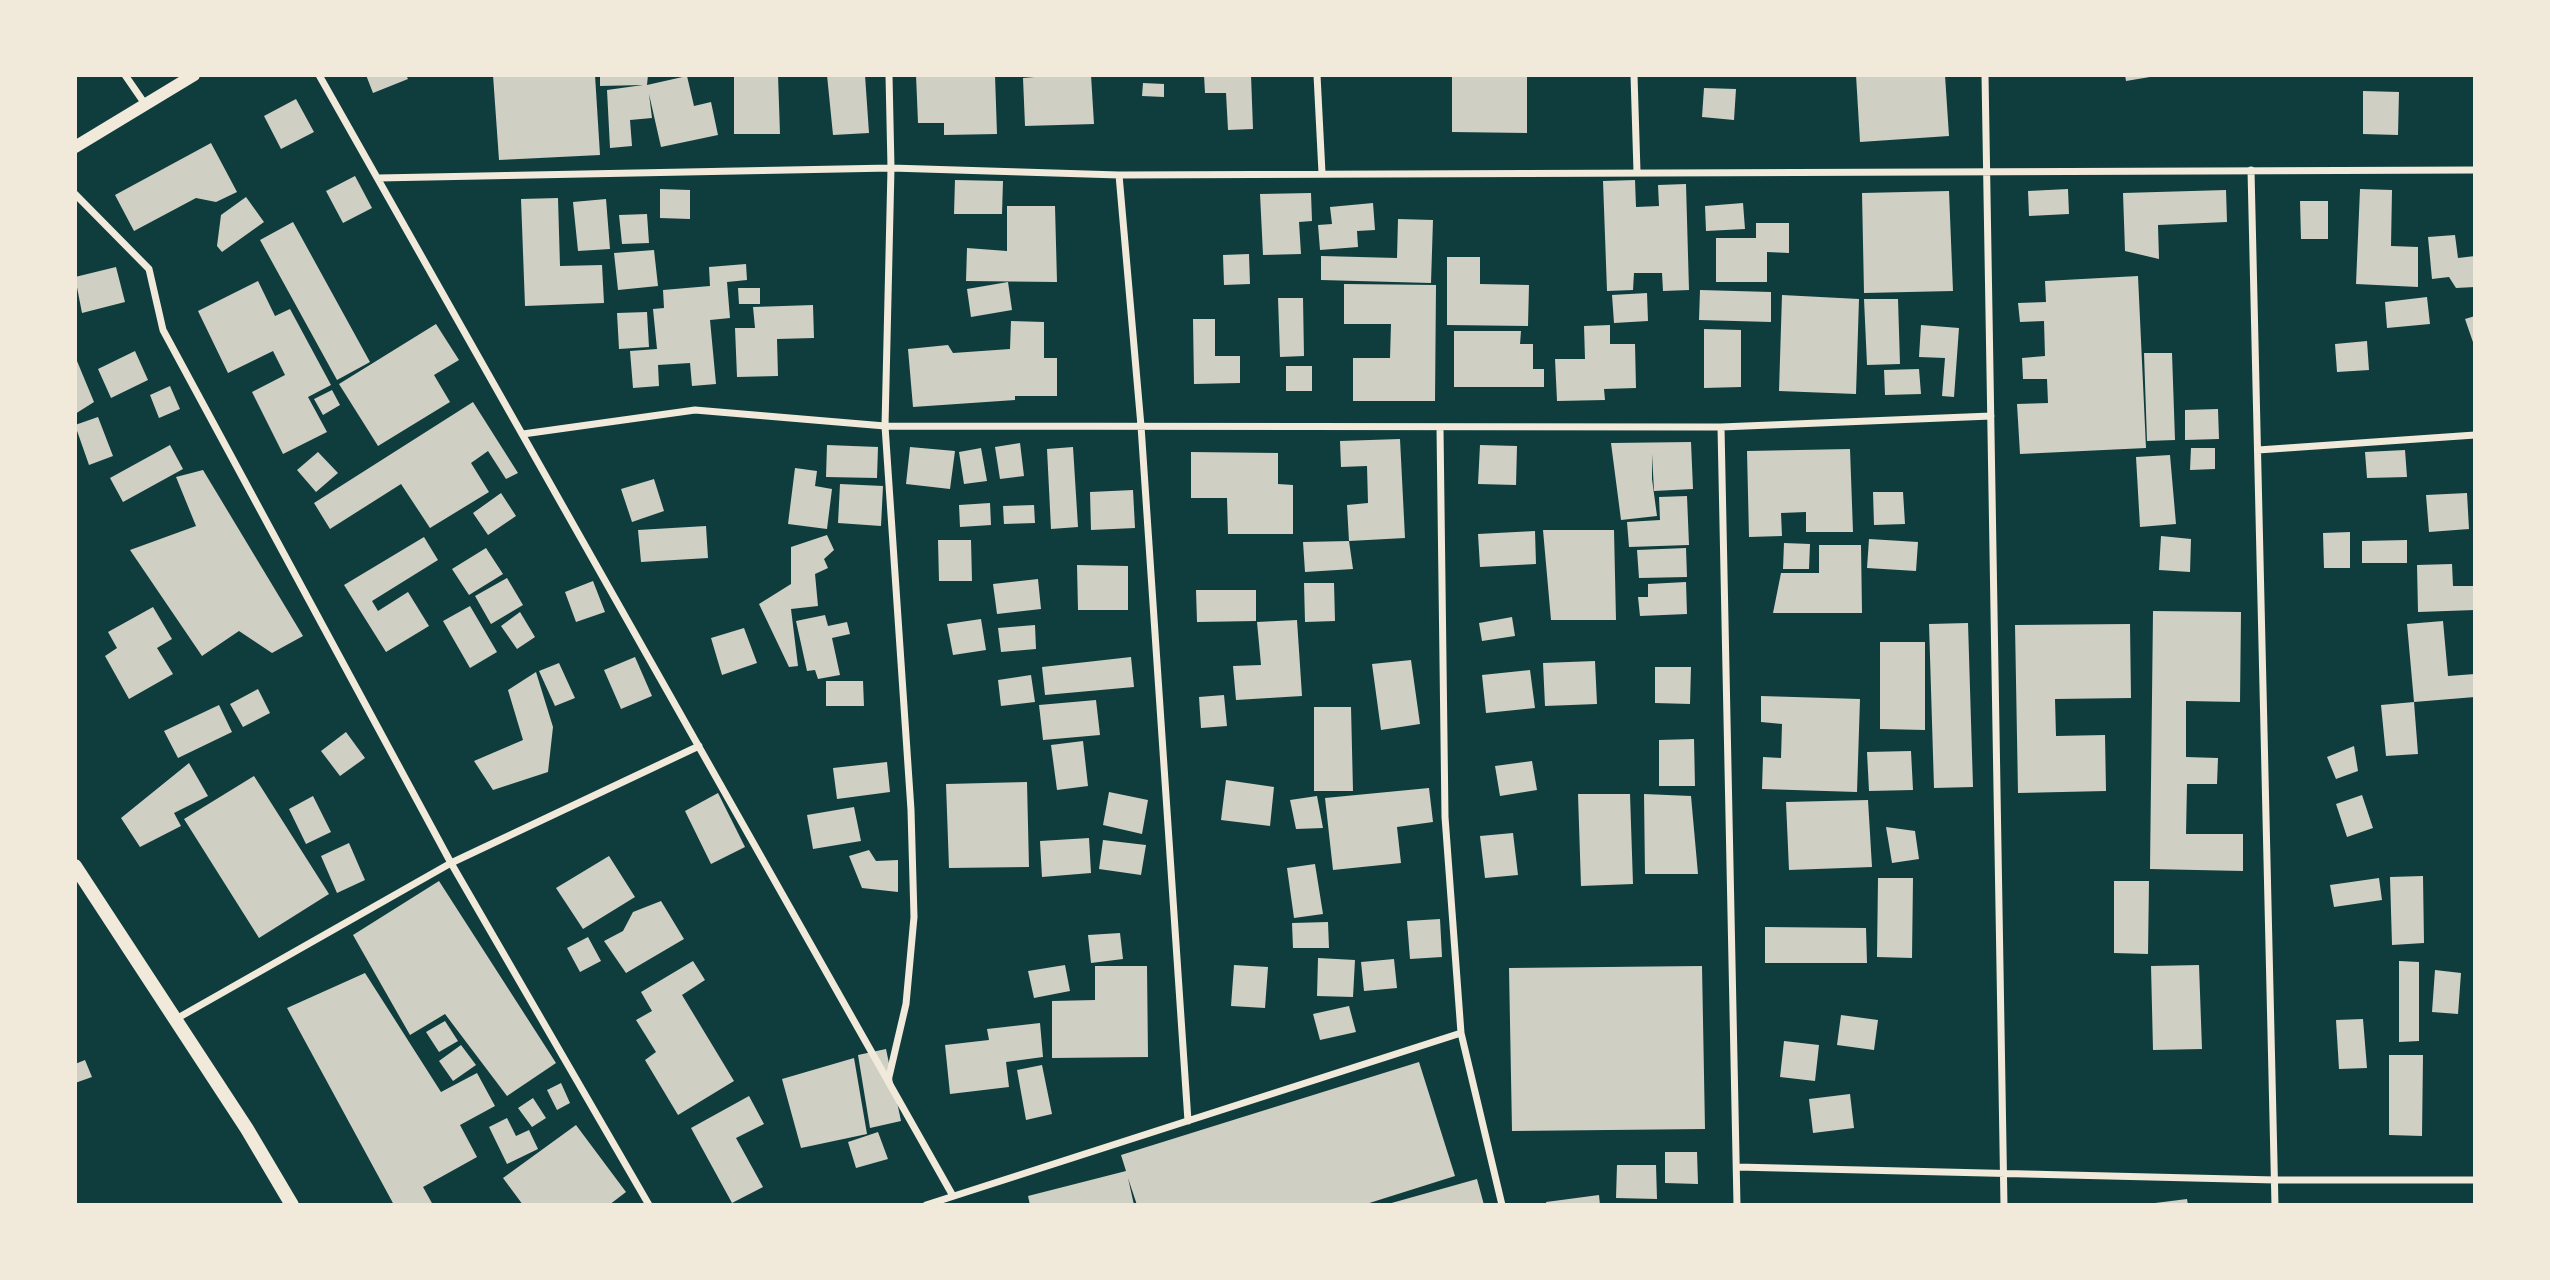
<!DOCTYPE html>
<style>
body{margin:0}
#map{position:relative;width:2550px;height:1280px;overflow:hidden;background:#0f3d3e;font-family:"Archivo Narrow",sans-serif}
canvas{display:block}
.frame{position:absolute;inset:0;border:77px solid #f1e9da;pointer-events:none}
</style>
<div id="map">
<canvas width="2550" height="1280"></canvas>
<div class="frame"></div>
</div>
<script>
const context = document.querySelector('canvas').getContext('2d');
context.lineJoin = 'round';
function fill(path, color) { context.fillStyle = color; context.fill(path, 'evenodd'); }
const shape = rows => new Path2D(rows.map(r => 'M' + r).join(''));
function strokePath(path, color, width, dash) { context.strokeStyle = color; context.lineWidth = width; context.lineCap = dash ? 'butt' : 'round'; context.setLineDash(dash || []); context.stroke(path); }
fill(shape([
 [366,75,406,75,408,79,373,93],
 [493,75,595,75,600,155,499,160],
 [600,75,648,75,647,85,687,76,694,106,711,102,718,135,661,147,649,94,652,118,630,120,632,146,610,148,607,90,643,85,600,86],
 [734,75,778,75,780,134,734,134],
 [827,75,865,75,869,133,833,135],
 [916,75,995,75,997,134,944,135,944,123,918,123],
 [1057,75,1091,75,1094,124,1025,126,1023,78],
 [1204,75,1251,75,1253,129,1228,130,1226,93,1205,93],
 [1452,75,1527,75,1527,133,1452,132],
 [1856,75,1945,75,1949,136,1860,142],
 [2125,75,2150,75,2150,77,2126,81],
 [1143,83,1164,84,1164,97,1142,96],
 [1704,88,1736,89,1734,120,1702,117],
 [2363,91,2399,92,2398,135,2363,134],
 [296,99,314,132,281,149,264,116],
 [211,143,237,192,216,202,196,198,134,231,115,195],
 [355,176,372,208,343,223,326,191],
 [955,180,1003,181,1002,214,954,214],
 [1635,180,1636,207,1659,206,1658,185,1686,184,1689,290,1663,291,1662,273,1634,273,1633,290,1607,291,1603,181],
 [660,189,690,190,690,219,660,218],
 [2068,189,2069,214,2029,216,2028,191],
 [2360,189,2392,190,2391,246,2418,247,2418,287,2356,284],
 [2226,190,2227,222,2158,225,2159,259,2125,251,2123,193],
 [1949,191,1953,291,1864,293,1862,193],
 [1311,193,1312,221,1299,222,1301,254,1263,255,1260,194],
 [246,197,264,222,222,252,217,246,221,215],
 [558,198,560,266,602,265,604,303,525,306,521,199],
 [606,199,610,249,578,251,573,202],
 [2300,201,2328,201,2328,239,2301,239],
 [1373,203,1375,230,1357,231,1358,247,1320,250,1318,225,1332,224,1330,207],
 [1743,203,1745,229,1706,231,1705,206],
 [1007,206,1055,206,1057,282,966,281,967,248,1007,251],
 [647,214,649,243,622,244,619,215],
 [1398,219,1433,220,1431,283,1321,280,1321,256,1397,258],
 [293,222,370,362,337,380,260,240],
 [1756,223,1789,223,1789,253,1767,252,1767,282,1716,282,1716,238,1756,238],
 [2455,235,2458,258,2475,256,2475,287,2456,288,2449,277,2432,279,2428,237],
 [654,250,658,286,618,290,614,253],
 [1249,254,1250,284,1224,285,1223,255],
 [1447,257,1480,257,1480,284,1529,285,1528,326,1447,325],
 [746,264,747,280,727,282,730,318,710,320,716,384,692,386,690,363,658,365,659,386,633,388,630,351,657,349,653,309,664,308,663,290,710,286,709,267],
 [116,267,125,302,82,313,75,277],
 [2138,276,2146,448,2020,454,2017,404,2048,403,2047,379,2023,379,2022,358,2045,356,2044,321,2020,322,2018,303,2046,302,2045,281],
 [258,281,275,316,290,309,331,385,308,397,327,432,283,454,252,392,285,375,273,351,228,373,198,311],
 [1008,282,1012,310,971,317,967,289],
 [1344,284,1436,285,1435,401,1353,401,1353,358,1390,358,1391,324,1344,324],
 [738,288,760,288,760,304,739,304],
 [1700,290,1771,292,1771,322,1699,320],
 [1647,293,1648,321,1614,323,1612,295],
 [1782,295,1859,299,1856,394,1779,391],
 [2427,297,2430,324,2387,328,2385,302],
 [1278,298,1303,298,1304,356,1280,357],
 [1864,299,1898,299,1900,364,1867,365],
 [813,305,814,338,777,339,778,376,737,377,735,328,755,328,753,307],
 [647,312,649,347,619,349,617,313],
 [2475,316,2475,345,2474,345,2465,319],
 [1193,319,1215,319,1215,356,1240,356,1240,383,1194,384],
 [1011,321,1044,322,1044,358,1057,358,1057,396,1015,396,1015,400,913,407,908,349,948,345,953,353,1010,349],
 [436,324,459,360,434,375,450,402,378,446,339,384],
 [1610,325,1610,344,1635,344,1636,388,1604,389,1605,400,1557,401,1555,359,1585,359,1584,326],
 [1921,325,1959,328,1954,397,1942,396,1945,358,1919,357],
 [1704,329,1741,330,1741,387,1704,388],
 [1454,331,1521,331,1520,344,1533,344,1533,369,1544,369,1544,387,1454,387],
 [2367,341,2369,370,2337,372,2335,344],
 [135,351,148,380,111,398,98,369],
 [2144,353,2172,353,2175,440,2147,441],
 [77,361,94,402,75,414,75,362],
 [1286,366,1312,366,1312,391,1286,391],
 [1919,369,1921,394,1885,395,1884,370],
 [170,386,180,409,159,418,150,395],
 [332,390,340,405,323,415,314,399],
 [473,402,518,473,506,479,488,451,471,463,489,492,430,528,401,484,330,529,314,503],
 [2218,409,2219,439,2185,440,2185,410],
 [98,417,113,456,89,465,75,425],
 [1400,439,1405,538,1349,541,1347,505,1368,503,1367,466,1341,467,1340,441],
 [1691,442,1693,489,1654,491,1652,454,1652,479,1657,516,1621,520,1611,443],
 [1020,443,1024,476,1000,479,995,447],
 [170,445,183,469,123,502,110,478],
 [827,445,878,447,877,478,826,477],
 [1480,445,1517,446,1516,485,1478,484],
 [910,447,955,451,950,489,906,484],
 [1073,447,1078,527,1051,529,1047,449],
 [981,448,987,481,964,484,959,452],
 [2191,448,2215,448,2215,469,2190,470],
 [1850,449,1853,532,1806,532,1806,512,1781,513,1782,536,1749,537,1747,451],
 [2405,450,2407,477,2367,478,2365,452],
 [318,452,338,473,316,492,297,470],
 [1191,452,1278,453,1278,484,1293,485,1293,534,1228,534,1227,498,1191,498],
 [2170,455,2176,524,2140,527,2136,457],
 [795,468,817,471,815,486,832,489,827,529,788,524],
 [203,470,303,636,272,653,239,631,202,656,130,550,196,526,176,477],
 [654,479,664,511,632,522,621,489],
 [840,484,883,486,881,526,838,523],
 [1133,490,1135,528,1091,530,1090,492],
 [1873,492,1903,492,1905,524,1874,525],
 [501,493,516,516,488,535,473,513],
 [2467,493,2469,529,2429,532,2426,495],
 [1687,496,1689,545,1629,547,1627,522,1660,520,1659,497],
 [990,503,991,525,960,527,959,505],
 [1034,505,1035,523,1004,524,1003,506],
 [706,526,708,558,641,562,638,530],
 [1543,530,1614,530,1616,620,1551,620],
 [1535,531,1536,564,1480,567,1478,534],
 [2350,532,2350,568,2324,568,2323,533],
 [827,535,834,550,824,559,828,568,815,574,818,606,791,609,798,666,789,667,759,604,791,584,791,547],
 [2161,536,2191,539,2190,572,2159,570],
 [424,537,438,560,372,601,378,611,408,592,429,626,386,652,344,585],
 [1869,539,1918,542,1916,571,1867,568],
 [938,540,971,540,972,581,939,581],
 [2407,540,2407,563,2362,563,2362,541],
 [1349,541,1353,569,1305,572,1303,542],
 [1784,543,1810,544,1809,569,1783,569],
 [1819,545,1861,545,1862,613,1773,613,1781,573,1819,573],
 [486,548,503,574,469,595,452,569],
 [1686,548,1687,577,1639,578,1637,550],
 [2452,564,2453,586,2475,586,2475,610,2418,612,2417,565],
 [1077,565,1128,566,1128,610,1078,610],
 [507,578,523,605,491,624,475,596],
 [1038,579,1041,609,997,614,993,584],
 [593,581,605,612,576,622,565,592],
 [1686,582,1687,614,1640,616,1638,597,1648,597,1648,584],
 [1304,583,1334,583,1335,621,1305,622],
 [1196,590,1256,590,1256,621,1197,622],
 [470,606,497,652,470,668,443,621],
 [153,607,172,639,157,648,173,674,129,699,105,656,117,648,108,632],
 [2153,611,2241,612,2240,702,2186,701,2186,757,2218,758,2217,784,2187,784,2186,834,2243,834,2243,871,2150,869],
 [520,612,535,637,517,649,501,626],
 [825,615,828,626,847,622,850,634,832,638,840,675,818,679,815,670,807,671,796,621],
 [1512,617,1515,636,1482,641,1479,623],
 [981,619,986,650,953,655,947,624],
 [1297,620,1302,696,1236,700,1233,666,1261,665,1257,622],
 [2443,621,2448,676,2475,674,2475,697,2414,702,2407,624],
 [1968,623,1973,787,1934,788,1929,624],
 [2130,624,2131,698,2055,699,2056,736,2105,735,2106,791,2018,793,2015,625],
 [1035,625,1036,649,1001,652,998,628],
 [744,628,757,663,722,675,711,638],
 [1880,642,1925,642,1925,730,1880,729],
 [635,657,652,696,621,709,604,670],
 [1131,657,1134,687,1045,695,1042,667],
 [1411,660,1420,724,1381,730,1372,664],
 [1595,661,1597,704,1545,706,1543,663],
 [559,663,575,698,555,706,539,671],
 [1655,667,1691,667,1690,704,1655,703],
 [1530,670,1535,708,1486,713,1482,675],
 [536,672,553,727,548,772,493,790,474,761,523,740,508,690],
 [1031,675,1035,702,1001,706,998,680],
 [826,681,863,681,864,706,826,706],
 [258,689,270,713,243,727,230,704],
 [1224,695,1227,726,1201,728,1199,697],
 [1761,696,1860,699,1857,792,1762,789,1763,757,1781,758,1782,724,1761,722],
 [1096,700,1100,735,1043,740,1039,705],
 [2414,702,2418,754,2386,756,2381,705],
 [219,705,232,732,178,758,164,731],
 [1314,707,1351,707,1353,791,1314,791],
 [346,732,365,758,340,776,321,751],
 [1694,739,1695,786,1659,786,1659,740],
 [1083,741,1088,786,1057,790,1051,745],
 [2354,746,2358,771,2336,779,2327,757],
 [1911,751,1913,790,1869,791,1867,752],
 [1532,761,1537,790,1500,796,1495,766],
 [887,762,890,792,837,799,833,768],
 [189,763,208,796,174,813,181,826,140,847,121,818],
 [254,776,329,894,259,938,184,819],
 [1226,780,1274,787,1270,826,1221,820],
 [1027,782,1029,867,949,868,946,784],
 [1429,788,1433,822,1397,827,1401,863,1333,870,1325,798],
 [1109,792,1148,800,1142,834,1103,825],
 [718,793,745,847,711,864,685,811],
 [1578,794,1630,794,1633,884,1581,886],
 [1644,794,1691,796,1698,874,1645,874],
 [2362,795,2373,828,2347,837,2336,804],
 [313,796,331,832,306,844,289,809],
 [1317,796,1323,828,1296,829,1290,800],
 [1868,800,1872,867,1789,870,1786,802],
 [854,807,861,841,813,849,807,815],
 [1886,827,1915,831,1919,859,1892,863],
 [1513,833,1518,875,1485,878,1480,836],
 [1089,838,1091,873,1042,877,1040,841],
 [1103,840,1146,845,1141,875,1099,869],
 [349,843,365,880,337,893,321,856],
 [869,850,876,861,898,860,898,892,862,888,849,856],
 [609,856,635,897,583,929,556,888],
 [1315,864,1323,914,1294,918,1287,868],
 [2423,876,2424,943,2392,945,2390,877],
 [1878,878,1913,878,1912,958,1877,957],
 [2379,878,2382,900,2334,907,2330,885],
 [439,881,556,1063,507,1096,445,1014,410,1035,353,935],
 [2114,881,2149,881,2148,954,2114,953],
 [661,901,684,939,626,973,604,941,623,931,633,912],
 [1440,919,1442,957,1410,959,1407,921],
 [1328,922,1329,948,1293,948,1292,923],
 [1765,927,1866,928,1867,963,1765,963],
 [1120,933,1123,959,1091,963,1088,935],
 [588,937,601,961,580,972,567,948],
 [1318,958,1355,960,1353,997,1317,996],
 [1394,959,1397,988,1364,991,1361,962],
 [693,961,705,980,682,995,734,1081,678,1115,645,1060,656,1052,636,1020,652,1011,641,992],
 [2399,961,2419,962,2419,1041,2399,1042],
 [1065,965,1070,991,1034,998,1028,971],
 [1234,965,1268,967,1265,1008,1231,1006],
 [2199,965,2202,1049,2153,1050,2151,966],
 [1095,966,1147,966,1148,1057,1052,1058,1052,1001,1095,1000],
 [1702,966,1705,1129,1512,1131,1509,968],
 [2435,970,2461,973,2458,1014,2432,1012],
 [365,973,441,1092,477,1073,495,1106,460,1125,477,1157,423,1187,433,1205,394,1205,287,1008],
 [1349,1006,1356,1032,1320,1040,1313,1014],
 [1841,1015,1878,1020,1874,1050,1837,1045],
 [2363,1019,2367,1068,2339,1069,2336,1020],
 [445,1021,458,1041,439,1052,426,1032],
 [1040,1023,1043,1057,1006,1062,1009,1087,950,1094,945,1045,989,1040,987,1029],
 [1784,1041,1819,1045,1815,1081,1780,1077],
 [461,1045,476,1065,453,1081,439,1061],
 [886,1049,901,1121,870,1128,858,1055],
 [2389,1055,2423,1055,2422,1136,2389,1135],
 [854,1058,867,1134,801,1148,782,1079],
 [85,1060,92,1077,75,1083,75,1064],
 [1419,1062,1455,1176,1363,1205,1137,1205,1128,1178,1134,1205,1030,1205,1028,1196,1126,1171,1121,1155],
 [1042,1065,1052,1114,1026,1120,1017,1070],
 [561,1083,570,1103,557,1110,547,1090],
 [1850,1094,1854,1128,1813,1133,1809,1099],
 [749,1096,764,1124,736,1138,763,1187,732,1203,691,1128],
 [533,1098,546,1118,532,1127,518,1108],
 [507,1118,516,1136,529,1130,538,1149,507,1164,489,1127],
 [576,1125,626,1192,609,1205,523,1205,503,1178],
 [878,1132,888,1159,856,1168,848,1142],
 [1665,1152,1697,1152,1698,1184,1665,1183],
 [1617,1165,1656,1165,1657,1199,1616,1198],
 [1477,1179,1484,1205,1389,1205,1388,1204],
 [1599,1195,1600,1205,1547,1205,1546,1202],
 [2187,1199,2188,1205,2155,1205,2155,1203]
]), '#cfcfc3');
strokePath(shape([
 [125,75,145,104],
 [319,75,953,1196],
 [1317,75,1322,173],
 [1634,75,1637,172],
 [1985,75,2004,1205],
 [2251,170,2275,1205],
 [1119,175,1141,426,1188,1121],
 [378,178,891,168,1119,175,2475,170],
 [75,194,149,269,163,330,451,863,649,1205],
 [1721,427,1737,1205],
 [1440,428,1445,817,1461,1033,1502,1205],
 [523,434,695,410,885,426,1721,427,1991,416],
 [2258,450,2475,435],
 [176,1019,451,863,699,746],
 [888,1081,906,1004,914,917,911,810,885,426,891,168,889,75],
 [1737,1167,2275,1180,2475,1180],
 [926,1205,1461,1033]
]), '#f1e9da', 7);
strokePath(shape([
 [75,147,194,75]
]), '#f1e9da', 12);
strokePath(shape([
 [75,866,247,1129,292,1205]
]), '#f1e9da', 14);
</script>
